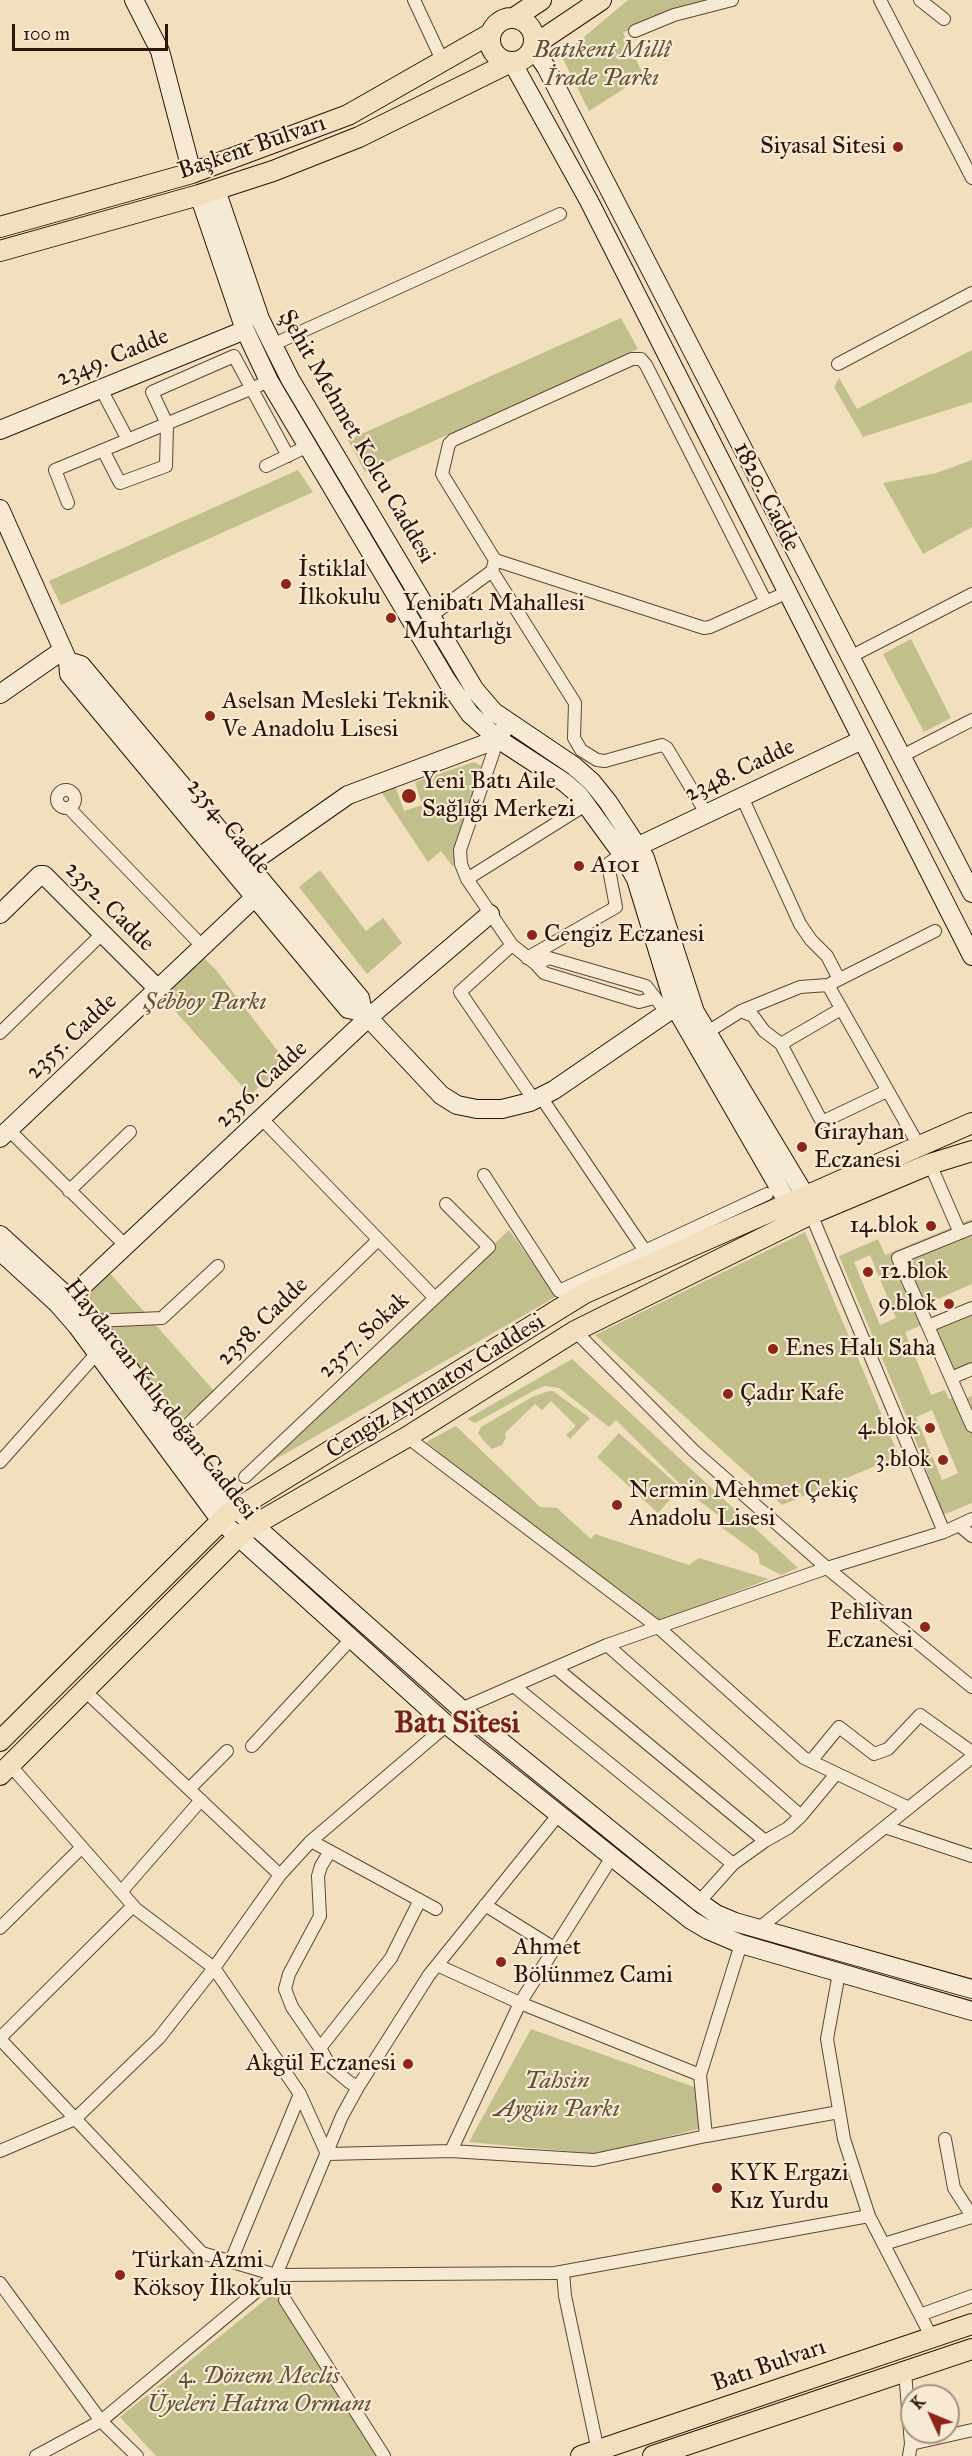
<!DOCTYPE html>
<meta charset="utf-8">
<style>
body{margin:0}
#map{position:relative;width:972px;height:2456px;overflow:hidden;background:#f2dfbd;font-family:"IM FELL Great Primer",serif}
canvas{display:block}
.north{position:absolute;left:900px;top:2384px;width:60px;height:60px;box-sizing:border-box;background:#f7ead4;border:2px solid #a79482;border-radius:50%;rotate:314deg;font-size:16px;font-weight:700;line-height:24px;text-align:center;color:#2e1308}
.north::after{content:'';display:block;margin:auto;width:21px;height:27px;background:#8f2418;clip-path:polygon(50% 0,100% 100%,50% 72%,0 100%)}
.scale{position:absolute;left:12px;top:24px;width:156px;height:27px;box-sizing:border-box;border:3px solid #2e1308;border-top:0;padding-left:8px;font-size:18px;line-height:21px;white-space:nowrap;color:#2e1308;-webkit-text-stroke:4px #f7ead4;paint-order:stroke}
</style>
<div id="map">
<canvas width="972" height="2456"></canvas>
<div class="north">K</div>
<div class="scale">100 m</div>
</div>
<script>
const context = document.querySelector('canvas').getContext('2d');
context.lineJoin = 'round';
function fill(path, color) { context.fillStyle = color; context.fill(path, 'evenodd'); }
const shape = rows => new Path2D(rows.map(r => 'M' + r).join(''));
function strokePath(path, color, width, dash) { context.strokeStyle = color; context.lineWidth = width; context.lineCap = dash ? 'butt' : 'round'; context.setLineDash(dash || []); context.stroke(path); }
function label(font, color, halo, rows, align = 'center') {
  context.font = font + ' "IM FELL Great Primer",serif'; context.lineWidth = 4.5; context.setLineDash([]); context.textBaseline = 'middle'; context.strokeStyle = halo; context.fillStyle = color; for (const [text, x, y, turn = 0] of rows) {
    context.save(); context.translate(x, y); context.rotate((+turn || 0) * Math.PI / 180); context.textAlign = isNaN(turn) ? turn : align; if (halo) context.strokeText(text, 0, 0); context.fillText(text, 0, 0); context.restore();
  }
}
fill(shape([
 [628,0,724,0,669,11,623,33,644,76,589,111,563,59,564,54],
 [621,318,638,349,365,472,348,440],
 [972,350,972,402,863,437,834,387,839,378,857,409],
 [972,460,972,527,923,554,883,483,936,473],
 [298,470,313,492,61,605,49,581],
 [911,639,951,718,924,732,883,654],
 [474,762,481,766,453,867,441,851,428,862,380,790,396,788,404,811,422,805,415,782],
 [320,870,366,931,383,918,402,943,367,974,299,887],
 [202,956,216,970,287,1063,250,1095,160,994],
 [972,1219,972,1284,920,1307,929,1326,972,1308,972,1369,951,1378,922,1325,905,1332,931,1395,945,1390,949,1399,958,1395,961,1400,972,1396,972,1503,943,1515,908,1420,839,1256,878,1239,885,1255],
 [870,1255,896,1318,880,1325,854,1262],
 [932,1410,958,1473,942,1480,916,1417],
 [509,1230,557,1296,252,1473],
 [805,1232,899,1456,782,1505,595,1335],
 [109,1272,214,1391,181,1420,178,1419,90,1300,90,1290],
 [572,1359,798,1568,781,1575,760,1564,758,1554,721,1527,726,1521,690,1494,616,1420,609,1427,559,1388,545,1386,535,1390,475,1423,467,1419],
 [549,1391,553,1391,590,1418,570,1439,566,1435,576,1426,551,1401,542,1410,535,1404,505,1433,506,1438,502,1445,492,1449,483,1440,478,1433,481,1427,532,1397],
 [456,1426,540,1507,557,1508,591,1539,595,1534,689,1565,699,1558,769,1579,652,1624,426,1442],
 [619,1433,681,1488,658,1513,597,1457],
 [531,2029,697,2088,698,2129,598,2154,469,2142],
 [271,2295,281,2300,376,2456,156,2456,120,2417]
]), '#c1c08c');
const street = shape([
 [414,0,443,62],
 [880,0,972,178],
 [920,0,944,19],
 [635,31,674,15,732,0],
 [272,345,560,214],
 [838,364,972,293],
 [101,389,128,440],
 [103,450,120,483,166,466,167,424,152,392,234,356,288,456],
 [266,466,308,446],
 [68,503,55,470,260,385],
 [495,560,704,628,710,627,788,592],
 [492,571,575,703,574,738,581,750,597,760,605,761,662,745,667,748,706,813],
 [431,616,492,571,495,560,442,474,449,444,453,440,632,359,641,359,646,365,766,602],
 [850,657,972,594],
 [902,756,972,720],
 '57 799a9 9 0 1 1 18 0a9 9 0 1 1-18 0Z',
 [742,797,800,924,811,940,827,956,839,979],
 [587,804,467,879,512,945,536,964,544,973,639,1002,654,998],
 [69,808,203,947],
 [467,879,461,864,460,850,498,739],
 [512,945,460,992,534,1100],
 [527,958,616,907,608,864,622,854],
 [536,964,549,958,646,986,667,1013],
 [841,1009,781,1044,822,1122,887,1091],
 [741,1011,800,987,828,985],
 [0,1033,103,933],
 [706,1033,741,1011,753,1016,764,1031,781,1044],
 [541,1097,645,1251],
 [9,1130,126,1246],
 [919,1146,828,985,935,931],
 [930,1164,960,1233],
 [484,1175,559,1291,767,1194],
 [69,1191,130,1132],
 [811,1214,944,1532],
 [972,1228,898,1258,972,1426],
 [435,1298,489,1247,446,1204],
 [94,1321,162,1318,218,1266],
 [928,1326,972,1308],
 [575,1331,694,1451,827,1568,972,1687],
 [951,1378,972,1369],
 [178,1434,378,1240],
 [407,1437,659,1628,804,1758,909,1808],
 [0,1462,98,1352],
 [245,1477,435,1298,261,1118],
 [960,1526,972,1536],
 [607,1645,801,1816],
 [556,1668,765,1841,788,1828,801,1816,836,1774],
 [514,1686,733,1864,699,1902],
 [84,1690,280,1875],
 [461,1709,607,1645,827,1568,944,1532,972,1519],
 [252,1746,351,1639],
 [811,1761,839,1727,874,1754,888,1749,920,1715,972,1752],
 [10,1765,136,1909,214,1968,300,2094,327,2154,451,2151,594,2160,706,2136,839,2112],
 [189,1789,227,1751],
 [885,1827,972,1856],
 [311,1841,436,1909],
 [733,1864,765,1841],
 [121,1892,201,1800],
 [485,1905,554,1948],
 [0,1928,81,1848],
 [758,1929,972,1757],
 [437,1965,520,2003,700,2075],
 [839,1973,827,2039,844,2139,869,2216],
 [0,2038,133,1906],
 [0,2039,202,2253,276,2275,555,2273,869,2216,932,2338],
 [320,2048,292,2007,285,1989,289,1974,320,1916,318,1876,321,1866,329,1853],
 [358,2087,349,2082,330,2066,320,2048,391,1958,420,1900],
 [706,2136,700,2075,741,1944],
 [945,2139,954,2188,972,2216],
 [0,2151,75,2119,159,2038,214,1968,280,1875,311,1841,447,1725],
 [451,2151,520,2003,612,1857],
 [884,2244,972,2217],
 [231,2261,300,2094],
 [563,2272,565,2296,598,2451],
 [0,2283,101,2421,137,2456],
 [285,2300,384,2456],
 [920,2315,972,2296],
 [905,2372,911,2444,972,2430],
 [36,2456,101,2421,276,2275,342,2116,358,2087,429,1975,559,1814],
 [909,2456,911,2444]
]);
const secondary = shape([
 [134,0,160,51,192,173],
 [533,48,546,67,972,893],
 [512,62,589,201,972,956],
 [216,190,260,319,290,379,475,690,494,712,574,766,592,782,608,802,645,858,695,1012,806,1197],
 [199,195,245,330,269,381,447,681,470,714,498,739,564,782,579,795,622,854,636,879,675,1007,788,1203],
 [0,430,245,330],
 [0,509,68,661,69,674,348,1009,363,1012,441,1095,457,1105,477,1109,502,1109,530,1102,554,1090,675,1007],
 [68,661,81,665,360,998,363,1012],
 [0,694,63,650],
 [628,851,862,740],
 [238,872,348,795,498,739,502,732],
 [0,914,40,875,44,875,158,989],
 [0,1138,255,897],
 [0,1235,94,1321,219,1491,236,1509,461,1709,699,1902,716,1914,735,1922,972,1989],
 [0,1251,57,1303,77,1326,221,1521,447,1725,691,1920,708,1930,741,1944,972,2011],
 [71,1297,368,1018,490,914]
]);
const primary = shape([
 '490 40a22 22 0 1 1 44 0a22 22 0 1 1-44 0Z',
 [514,18,541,0],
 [534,45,601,0],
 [0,227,192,173,348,115,490,34],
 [0,251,199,195,273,171,359,137,509,63],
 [0,1741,228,1514,585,1293,972,1123],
 [0,1775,238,1537,254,1525,407,1437,575,1331,811,1214,930,1164,972,1151],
 [581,2456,972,2324],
 [653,2456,972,2349]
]);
strokePath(street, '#5f4635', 14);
strokePath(secondary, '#2e1308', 20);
strokePath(primary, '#2e1308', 22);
strokePath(street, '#f7ead4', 12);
strokePath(secondary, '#f7ead4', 18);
strokePath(primary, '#f2dfbd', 20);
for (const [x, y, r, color] of [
 [898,147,6,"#8f2418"],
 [286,584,6,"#8f2418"],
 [391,618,6,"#8f2418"],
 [210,716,6,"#8f2418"],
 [409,796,8,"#8f2418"],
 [579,866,6,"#8f2418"],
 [532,935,6,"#8f2418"],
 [802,1147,6,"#8f2418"],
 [931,1226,6,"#8f2418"],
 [868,1272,6,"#8f2418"],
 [949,1304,6,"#8f2418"],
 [773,1349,6,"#8f2418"],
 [728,1394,6,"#8f2418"],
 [930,1428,6,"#8f2418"],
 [943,1460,6,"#8f2418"],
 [617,1505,6,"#8f2418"],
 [925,1627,6,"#8f2418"],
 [501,1962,6,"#8f2418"],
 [408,2064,6,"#8f2418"],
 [717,2188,6,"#8f2418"],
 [120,2275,6,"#8f2418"]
]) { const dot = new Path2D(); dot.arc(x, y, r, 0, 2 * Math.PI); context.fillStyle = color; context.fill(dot); strokePath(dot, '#f7ead4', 2); }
label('italic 24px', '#615036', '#f7ead4', [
 ["Batıkent Millî",602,51],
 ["İrade Parkı",602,79],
 ["Şebboy Parkı",205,1003],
 ["Tahsin",557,2082],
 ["Aygün Parkı",557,2110],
 ["4. Dönem Meclis",259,2377],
 ["Üyeleri Hatıra Ormanı",259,2405]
]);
label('24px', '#2e1308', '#f7ead4', [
 ["Siyasal Sitesi",886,147,"right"],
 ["İstiklal",298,570],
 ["İlkokulu",298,598],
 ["Yenibatı Mahallesi",403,604],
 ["Muhtarlığı",403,632],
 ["Aselsan Mesleki Teknik",222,702],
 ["Ve Anadolu Lisesi",222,730],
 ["Yeni Batı Aile",422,782],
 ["Sağlığı Merkezi",422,810],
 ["A101",591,866],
 ["Cengiz Eczanesi",544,935],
 ["Girayhan",814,1133],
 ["Eczanesi",814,1161],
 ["14.blok",919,1226,"right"],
 ["12.blok",880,1272],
 ["9.blok",937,1304,"right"],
 ["Enes Halı Saha",785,1349],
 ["Çadır Kafe",740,1394],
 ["4.blok",918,1428,"right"],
 ["3.blok",931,1460,"right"],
 ["Nermin Mehmet Çekiç",629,1491],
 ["Anadolu Lisesi",629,1519],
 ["Pehlivan",913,1613,"right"],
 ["Eczanesi",913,1641,"right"],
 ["Ahmet",513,1948],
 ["Bölünmez Cami",513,1976],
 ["Akgül Eczanesi",396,2064,"right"],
 ["KYK Ergazi",729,2174],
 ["Kız Yurdu",729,2202],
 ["Türkan Azmi",132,2261],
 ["Köksoy İlkokulu",132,2289]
], 'left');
label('24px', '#2e1308', '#f7ead4', [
 ["Başkent Bulvarı",252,148,-19],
 ["2349. Cadde",113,358,-22],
 ["Şehit Mehmet Kolcu Caddesi",356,437,60],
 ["1820. Cadde",766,497,63],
 ["2348. Cadde",740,771,-25],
 ["2354. Cadde",228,827,50],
 ["2352. Cadde",109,907,45],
 ["2355. Cadde",72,1037,-43],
 ["2356. Cadde",262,1085,-43],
 ["2358. Cadde",263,1322,-44],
 ["2357. Sokak",364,1336,-43],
 ["Cengiz Aytmatov Caddesi",436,1387,-32],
 ["Haydarcan Kılıçdoğan Caddesi",160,1400,52],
 ["Batı Bulvarı",769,2366,-19]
]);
label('bold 30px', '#7a1f14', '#f7ead4', [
 ["Batı Sitesi",457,1725]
]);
</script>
